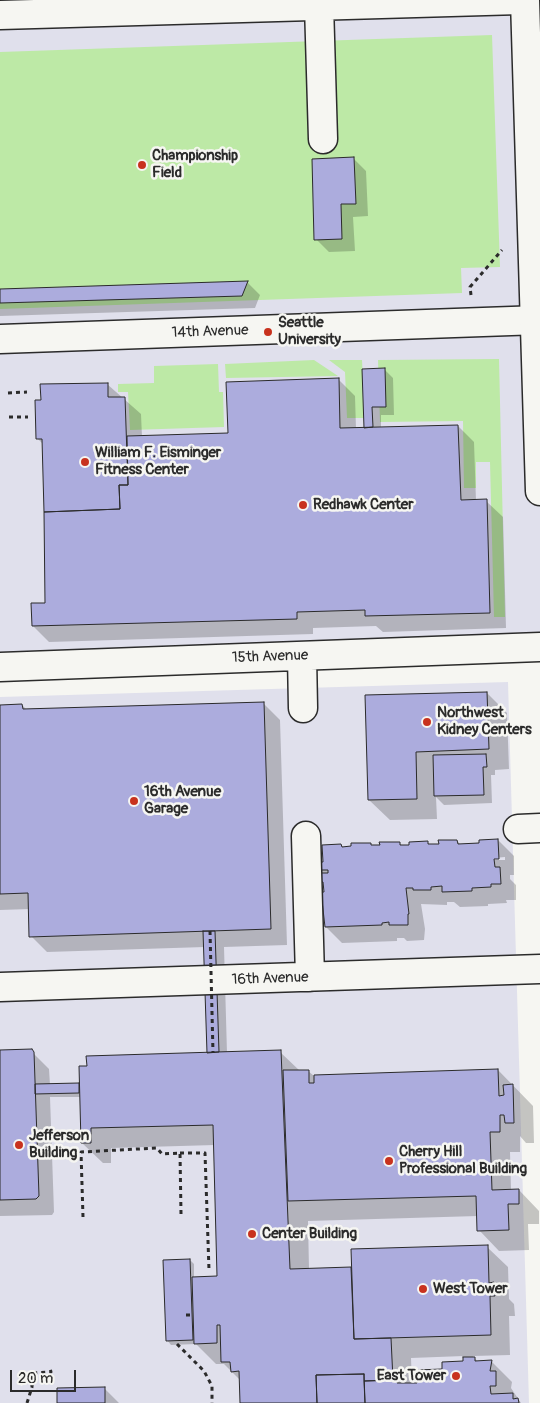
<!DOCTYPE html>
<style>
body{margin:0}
#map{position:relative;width:540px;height:1403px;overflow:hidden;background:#f6f6f2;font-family:Pangolin,sans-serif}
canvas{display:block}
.scale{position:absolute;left:10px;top:1370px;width:66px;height:22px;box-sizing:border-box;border:2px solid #2b2b2b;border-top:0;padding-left:6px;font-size:15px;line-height:18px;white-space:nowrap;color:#2b2b2b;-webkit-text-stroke:4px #f6f6f2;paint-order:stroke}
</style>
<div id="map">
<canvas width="540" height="1403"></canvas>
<div class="scale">20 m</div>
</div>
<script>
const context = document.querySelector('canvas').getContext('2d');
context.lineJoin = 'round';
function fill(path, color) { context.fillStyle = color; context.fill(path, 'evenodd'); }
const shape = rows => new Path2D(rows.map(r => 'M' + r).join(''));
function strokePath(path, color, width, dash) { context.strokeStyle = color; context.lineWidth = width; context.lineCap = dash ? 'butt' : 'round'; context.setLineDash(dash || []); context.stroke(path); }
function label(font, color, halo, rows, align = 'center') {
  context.font = font + ' Pangolin,sans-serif'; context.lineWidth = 5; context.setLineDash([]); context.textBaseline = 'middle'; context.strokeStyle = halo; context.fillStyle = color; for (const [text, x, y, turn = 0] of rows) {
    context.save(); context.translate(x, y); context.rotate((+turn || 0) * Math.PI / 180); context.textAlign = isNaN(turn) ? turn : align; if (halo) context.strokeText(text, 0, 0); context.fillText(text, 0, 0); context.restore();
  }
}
fill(shape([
 [0,0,540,0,540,647,0,667],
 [508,682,529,1403,0,1403,0,697]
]), '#e0e0ec');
fill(shape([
 [492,35,500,267,461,268,462,293,0,309,0,52],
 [499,359,505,617,494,617,490,462,476,462,476,488,464,488,463,421,380,422,378,360],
 [314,360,338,376,226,378,225,364],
 [329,360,362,360,365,418,347,418,345,372],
 [218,364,219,392,223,392,224,427,130,430,128,392,118,392,118,384,154,383,154,366]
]), '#bde9a6');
fill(shape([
 [354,159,366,171,368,216,353,217,355,251,329,252,316,239],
 [248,283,260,295,255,308,0,316,0,290],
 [384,369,393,378,394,415,381,415,381,428,458,426,474,442,476,501,486,501,503,517,506,628,383,632,376,626,313,628,313,634,49,642,33,626,47,604,43,444,37,438,107,384,141,414,142,437,229,434,339,380,355,396,356,429,365,429,363,370],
 [487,693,507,713,509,769,495,770,495,775,491,775,492,803,444,805,436,797,437,819,390,820,369,800,366,697],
 [264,704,280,720,287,945,224,947,227,1053,280,1052,300,1071,308,1071,314,1076,498,1070,533,1106,534,1143,526,1143,520,1136,520,1152,510,1152,511,1190,519,1190,539,1211,539,1224,528,1224,529,1250,499,1251,479,1230,478,1216,308,1221,309,1269,353,1268,487,1247,508,1267,509,1299,514,1304,515,1316,509,1316,510,1355,473,1356,478,1362,491,1361,512,1382,511,1388,521,1403,241,1403,240,1380,224,1364,216,1364,196,1344,171,1345,167,1340,190,1260,194,1264,194,1278,219,1277,215,1145,111,1148,111,1163,103,1163,82,1143,81,1097,50,1097,54,1212,52,1215,0,1216,0,1051,31,1051,49,1069,50,1085,78,1084,81,1086,208,1054,205,947,47,952,31,936,30,909,0,910,0,706,22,705,27,710],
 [464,1356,464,1362,418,1384,412,1384,411,1358],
 [498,840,514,856,514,875,510,875,510,879,516,885,516,900,506,900,507,903,488,904,488,906,460,907,454,902,447,902,447,905,421,904,425,929,424,940,407,941,404,938,397,938,397,941,342,943,326,927,325,884,316,870,341,845,344,848,399,843,403,846,428,843,431,845,440,845,457,841,461,845],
 [505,857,505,860,494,860,494,858],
 [104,1388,119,1403,59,1403]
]), '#0003');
const building = shape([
 [354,157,356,204,341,204,342,239,314,240,312,159,354,157],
 [248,281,242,296,0,303,0,289,248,281],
 [385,368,386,407,372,407,373,427,364,428,362,369,385,368],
 [339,378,340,428,458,425,461,500,487,499,490,613,365,616,365,610,297,612,297,619,32,626,31,603,45,603,44,512,120,509,119,485,128,485,127,436,228,433,226,382,339,378],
 [108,383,108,397,125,397,128,485,119,485,120,509,44,512,42,439,36,439,35,400,41,400,40,384,108,383],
 [487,692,489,749,416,752,417,799,368,800,365,695,487,692],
 [264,702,271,929,29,937,28,893,0,894,0,705,22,704,23,709,264,702],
 [486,754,487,767,483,767,484,795,434,796,433,755,486,754],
 [498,839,499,859,494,859,495,867,500,867,501,884,491,884,491,887,472,888,472,891,442,892,442,886,431,887,431,890,413,890,413,888,406,888,409,914,408,914,408,925,389,925,389,922,382,923,382,925,325,927,321,892,324,892,323,882,321,882,320,873,328,873,328,870,315,870,315,862,323,862,322,845,341,844,342,847,351,846,351,843,371,843,371,845,380,845,379,842,400,842,400,845,409,845,409,842,428,841,428,844,439,844,438,840,457,840,458,844,479,843,479,840,498,839],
 [203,931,215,931,219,1052,207,1053,203,931],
 [32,1049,34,1052,39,1196,36,1199,0,1200,0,1050,32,1049],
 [281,1050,290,1269,351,1267,354,1339,391,1338,393,1380,364,1381,364,1374,316,1375,317,1403,240,1403,239,1371,231,1372,230,1362,221,1362,220,1325,217,1325,217,1343,194,1344,192,1277,217,1276,213,1125,91,1128,91,1143,81,1143,79,1066,87,1066,86,1056,281,1050],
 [498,1069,499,1096,504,1095,503,1085,513,1084,514,1123,505,1123,504,1115,500,1115,500,1132,490,1132,492,1190,519,1189,519,1204,508,1204,509,1230,477,1231,476,1196,288,1201,283,1070,309,1070,309,1083,314,1083,314,1075,498,1069],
 [79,1083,79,1093,35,1094,35,1084,79,1083],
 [488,1245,489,1283,494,1282,495,1296,490,1296,491,1335,354,1339,351,1249,488,1245],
 [190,1259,193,1340,166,1341,163,1260,190,1259],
 [463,1357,475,1357,475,1361,492,1360,490,1371,496,1371,496,1386,490,1386,491,1394,513,1393,513,1399,518,1398,519,1403,365,1403,364,1381,397,1380,397,1383,417,1383,417,1370,442,1369,442,1362,463,1361,463,1357],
 [364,1374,365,1403,317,1403,316,1375,364,1374],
 [105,1387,105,1403,57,1403,57,1388,105,1387]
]);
fill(building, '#acacdd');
strokePath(building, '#2b2b2b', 1);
const minor = shape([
 [319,5,323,139],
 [0,15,520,0],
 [0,339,540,320],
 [302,656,303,708],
 [0,667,540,647],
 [518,829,540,828],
 [306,836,310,977],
 [0,987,540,969]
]);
const major = shape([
 [525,0,540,491]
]);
strokePath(minor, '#2b2b2b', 31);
strokePath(major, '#2b2b2b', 31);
strokePath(shape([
 [471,295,470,287,502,250],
 [8,393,27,392],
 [9,417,28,417],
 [180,1153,205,1153,209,1270],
 [83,1217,81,1152,157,1148,162,1154,180,1153,181,1214],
 [186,1315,194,1315],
 [177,1344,204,1371,212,1386,212,1403],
 [27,1403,32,1387,32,1373,51,1372,50,1368]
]), '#2b2b2b', 3, [4, 4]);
strokePath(minor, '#f6f6f2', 28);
strokePath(major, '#f6f6f2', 28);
strokePath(shape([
 [210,931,213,1053]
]), '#2b2b2b', 3, [4, 4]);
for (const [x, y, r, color] of [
 [142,165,5,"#c8321e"],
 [268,332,5,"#c8321e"],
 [85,462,5,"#c8321e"],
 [303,505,5,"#c8321e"],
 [427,722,5,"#c8321e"],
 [134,801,5,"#c8321e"],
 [19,1145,5,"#c8321e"],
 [389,1161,5,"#c8321e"],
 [252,1234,5,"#c8321e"],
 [423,1289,5,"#c8321e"],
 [456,1376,5,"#c8321e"]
]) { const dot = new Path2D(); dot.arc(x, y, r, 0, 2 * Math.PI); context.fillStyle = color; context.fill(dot); strokePath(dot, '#f6f6f2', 2); }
label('bold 15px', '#2b2b2b', '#f6f6f2', [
 ["Championship",152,156],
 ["Field",152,173],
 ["Seattle",278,323],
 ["University",278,340],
 ["William F. Eisminger",95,453],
 ["Fitness Center",95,470],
 ["Redhawk Center",313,505],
 ["Northwest",437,713],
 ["Kidney Centers",437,730],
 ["16th Avenue",144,792],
 ["Garage",144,809],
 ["Jefferson",29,1136],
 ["Building",29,1153],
 ["Cherry Hill",399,1152],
 ["Professional Building",399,1169],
 ["Center Building",262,1234],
 ["West Tower",433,1289],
 ["East Tower",446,1376,"right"]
], 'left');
label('15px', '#2b2b2b', '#f6f6f2', [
 ["14th Avenue",210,332,-2],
 ["15th Avenue",270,657,-2],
 ["16th Avenue",270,979,-2]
]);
</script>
